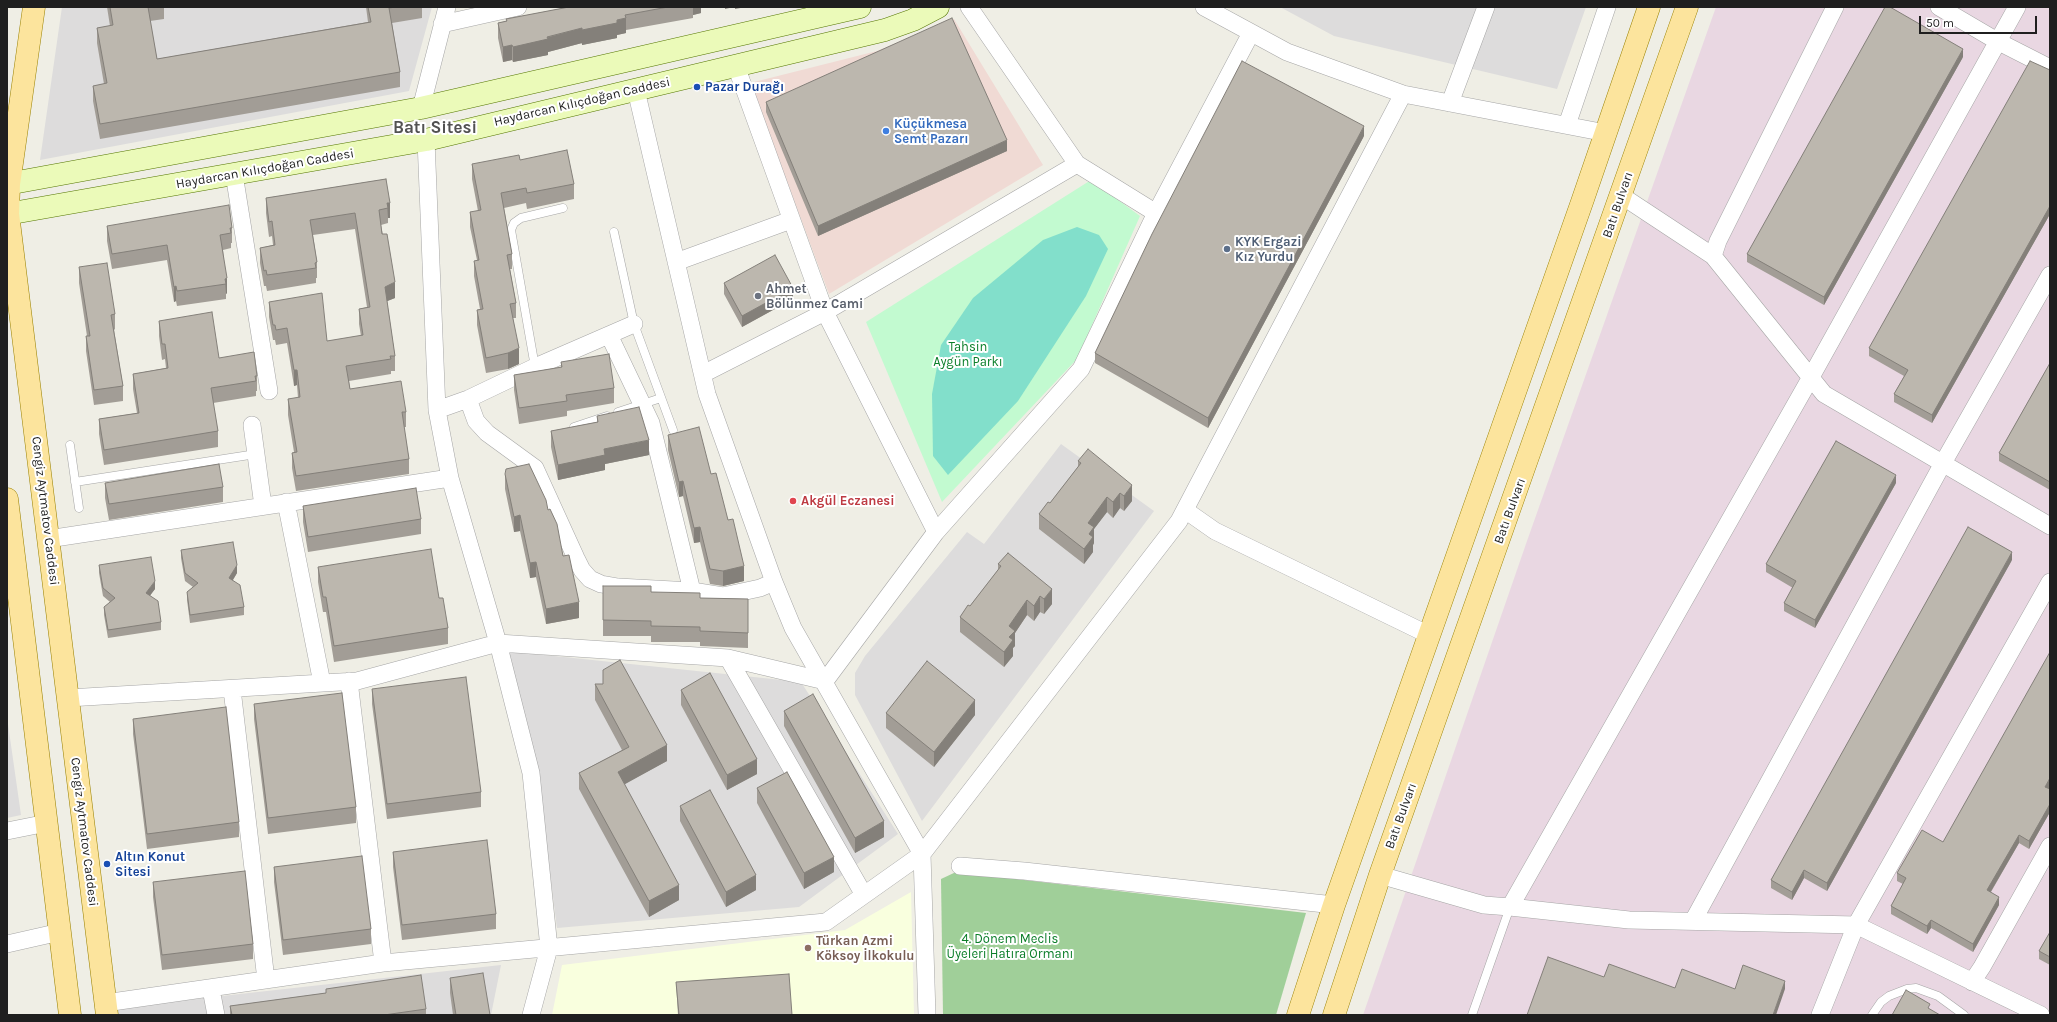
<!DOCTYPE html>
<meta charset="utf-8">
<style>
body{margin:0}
#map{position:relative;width:2057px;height:1022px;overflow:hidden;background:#efeee5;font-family:Karla,sans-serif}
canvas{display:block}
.frame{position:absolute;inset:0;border:8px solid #1f1f1f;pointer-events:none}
.scale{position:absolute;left:1919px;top:16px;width:118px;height:18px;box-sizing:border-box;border:2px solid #1f1f1f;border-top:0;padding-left:5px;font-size:12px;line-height:14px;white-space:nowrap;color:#1f1f1f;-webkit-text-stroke:3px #fff;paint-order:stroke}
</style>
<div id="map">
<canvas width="2057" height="1022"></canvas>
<div class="frame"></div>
<div class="scale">50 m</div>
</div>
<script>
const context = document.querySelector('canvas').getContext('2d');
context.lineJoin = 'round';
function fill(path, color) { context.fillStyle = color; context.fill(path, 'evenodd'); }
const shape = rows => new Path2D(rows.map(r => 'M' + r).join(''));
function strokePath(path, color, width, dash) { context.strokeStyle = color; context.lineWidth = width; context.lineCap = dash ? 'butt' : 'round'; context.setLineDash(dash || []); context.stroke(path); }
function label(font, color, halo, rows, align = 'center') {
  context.font = font + ' Karla,sans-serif'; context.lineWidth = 4; context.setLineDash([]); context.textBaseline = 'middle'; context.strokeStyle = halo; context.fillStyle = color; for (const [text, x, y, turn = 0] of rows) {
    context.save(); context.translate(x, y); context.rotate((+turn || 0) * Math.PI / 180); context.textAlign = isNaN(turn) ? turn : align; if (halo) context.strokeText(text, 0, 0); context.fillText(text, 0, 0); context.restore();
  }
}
fill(shape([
 [62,7,432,7,409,91,40,160],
 [1280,7,1586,7,1557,89,1334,36],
 [1061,444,1154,511,922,821,855,695,855,673,865,656,967,532,984,544],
 [507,651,801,682,898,834,799,907,557,928,539,789],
 [7,717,21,815,7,818],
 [501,965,491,1015,115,1015,114,1008]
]), '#dddcdc');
fill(shape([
 [954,19,1043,165,829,294,750,83,877,51]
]), '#f0dad4');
fill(shape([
 [1716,7,2050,7,2050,1015,1363,1015,1527,541]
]), '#e9d7e2');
fill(shape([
 [911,892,914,1015,552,1015,562,965,845,930]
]), '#f9ffde');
fill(shape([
 [956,872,1306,913,1276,1015,943,1015,941,879]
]), '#a0cf99');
fill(shape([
 [1091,180,1140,216,1077,359,942,502,866,322]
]), '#c2fad0');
fill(shape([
 [1077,227,1099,235,1108,249,1086,296,1018,401,948,475,933,456,932,394,941,345,973,298,1043,240]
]), '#82dfcb');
const lane = shape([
 [614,232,634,324,673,430],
 [535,367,511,230,514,223,521,218,563,208],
 [618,412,661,398],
 [574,427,607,416],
 [70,445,79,508],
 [75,482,256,454],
 [1472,1015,1510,907],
 [1872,1015,1881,1002,1889,996,1907,989,1916,988,1938,996,1964,1015]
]);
const street = shape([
 [969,7,1077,164,1156,213],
 [1204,7,1287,52,1403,94],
 [1939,7,1997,41,2050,68],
 [442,24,518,7],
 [736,66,825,312,936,532],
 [636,90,707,394,774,582,793,628,922,854,927,1015],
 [1450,103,1486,7],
 [421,108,447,7],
 [1567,125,1607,7],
 [426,140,437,410,450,478,498,643,531,773,549,948,531,1015],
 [234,174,269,391],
 [1622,196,1713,256,1718,241,1835,7],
 [1713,256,1824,394,2050,526],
 [676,262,791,220],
 [609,335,651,423,692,591,723,596,760,588,774,582],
 [703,374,825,312,1077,164],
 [468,399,476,421,487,433,535,468,576,558,582,570,590,579,601,584,618,587,692,591],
 [437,410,468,399,535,367,634,324],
 [252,425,263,506],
 [286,502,322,683],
 [1185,510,1215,531,1429,635],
 [48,539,450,478],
 [728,658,864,895],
 [349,681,383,963],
 [232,689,266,980],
 [68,698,357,681,498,643,728,658,825,681,936,532,1081,369,1156,213,1251,33],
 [7,831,47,823],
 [960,866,1024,871,1334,905],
 [1380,875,1484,905,1510,907,1629,920,1856,925,2041,1015],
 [1510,907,1811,377,2017,7],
 [1693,921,1943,463,2050,275],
 [7,944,60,932],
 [1972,982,1982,967,2050,846],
 [211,989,216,1015],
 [105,1003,383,963,826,922,922,854,1179,521,1403,94,1606,133],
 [1820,1015,1856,925,2050,582]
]);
const secondary = shape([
 [7,184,421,108,860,7],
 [7,214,426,140,885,30,913,20,938,7]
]);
const primary = shape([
 [34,7,9,184,8,214,107,1015],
 [7,499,70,1015],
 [1298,1015,1334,905,1582,202,1649,7],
 [1334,1015,1380,875,1687,7]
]);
strokePath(lane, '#a6a6a6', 9);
strokePath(street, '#a6a6a6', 18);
strokePath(secondary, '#567704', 23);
strokePath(primary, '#998100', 23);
strokePath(lane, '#fff', 8);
strokePath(street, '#fff', 17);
strokePath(secondary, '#ebfab9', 22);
strokePath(primary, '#fce49d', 22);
fill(shape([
 [107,7,164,7,164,19,150,21,157,59,368,22,366,7,422,7,422,18,392,23,400,72,400,87,100,139,93,101,93,86,104,84,97,43,97,28,110,26],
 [569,7,701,7,701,13,693,15,693,18,626,30,626,33,617,35,617,38,582,45,582,43,548,52,548,55,513,62,512,60,503,62,498,38,498,23,506,21,506,19],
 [1963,57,1824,305,1747,262,1747,254],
 [2050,70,2050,214,1932,423,1894,402,1894,394,1904,376,1869,356,1869,348],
 [766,102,1007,151,818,236,766,112],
 [1364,136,1208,428,1095,363,1095,353],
 [520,160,574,184,574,199,527,209,526,203,504,208,512,254,512,269,510,269,516,303,516,318,513,318,519,364,508,369,486,373,477,325,477,310,480,309,474,276,474,261,477,260,470,227,470,212,478,211,472,179,472,164],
 [386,179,390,218,388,218,388,223,381,225,395,298,387,301,395,356,395,371,391,371,391,374,349,381,350,389,406,412,406,427,404,427,409,459,409,474,296,491,292,468,292,453,294,452,288,415,288,399,298,398,297,385,294,386,287,343,276,345,275,340,273,340,269,317,269,302,327,341,361,336,359,324,359,309,367,307,355,229,313,235,317,262,317,278,316,278,316,283,267,291,266,286,264,286,260,263,260,248,273,245,272,236,269,237,266,213,266,198],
 [107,226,232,228,232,243,231,243,231,248,223,250,227,293,226,294,226,299,177,306,176,301,174,302,167,260,112,269,107,241],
 [79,267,115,314,115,329,114,330,123,386,123,401,94,405,86,351,86,336,87,336,79,283],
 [724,283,793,299,742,327,724,294],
 [159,321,219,358,257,376,257,391,256,391,256,396,213,403,218,431,218,447,104,465,99,434,99,419,137,413,133,389,133,374,166,368,165,359,162,360,159,336],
 [561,362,614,388,614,403,567,411,567,416,519,424,514,390,514,375,561,367],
 [2050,363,2050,490,1999,461,1999,453],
 [597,416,649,455,605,464,605,470,558,480,551,447,551,431,597,422],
 [668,435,711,474,728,520,744,581,723,586,710,584,700,542,694,543,683,496,679,497,668,450],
 [1078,461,1132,501,1124,511,1120,508,1113,518,1107,512,1094,529,1094,543,1093,545,1093,552,1084,564,1039,529,1039,514,1050,503,1078,467],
 [505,474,548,510,563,556,579,618,546,624,536,577,530,578,520,531,514,532,505,489],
 [105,483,223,487,223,502,109,520,105,498],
 [1896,483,1815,628,1784,611,1784,603,1793,588,1766,572,1766,564],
 [303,506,421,519,421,534,308,552,303,522],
 [181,550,237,573,233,580,244,607,244,615,190,623,187,600,187,592,193,587,185,581,181,558],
 [2012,560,1827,891,1804,878,1792,900,1771,888,1771,880],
 [998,564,1052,604,1044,614,1040,612,1034,621,1027,615,1015,633,1015,646,1013,648,1013,656,1004,667,960,632,960,617,970,606,998,570],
 [99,565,155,589,150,595,161,622,161,630,108,638,104,615,104,607,110,602,103,596,99,573],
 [318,567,439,598,448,628,448,644,334,662,326,612,323,612,318,582],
 [603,586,700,598,748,599,748,648,700,646,700,642,651,642,651,636,603,636],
 [595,684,667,761,624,784,679,900,649,917,579,789,579,773,622,750,595,700],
 [372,689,481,792,481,807,387,819,372,704],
 [681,690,757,774,727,790,681,705],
 [254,704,356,807,356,823,268,834,254,719],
 [784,711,884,837,855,853,784,726],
 [886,713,975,715,934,767,886,728],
 [133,719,239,822,239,837,147,849,133,734],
 [757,788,834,872,804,889,757,803],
 [2049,788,2050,789,2050,812,2029,849,2019,843,1991,892,1999,905,1973,952,1931,928,1927,934,1891,914,1891,906,1903,884,1897,881,1897,873,1943,842],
 [680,806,756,890,726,907,680,821],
 [393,852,496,914,496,929,402,940,393,867],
 [274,867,371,929,371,944,283,955,274,882],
 [153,882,253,944,253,959,162,970,153,897],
 [2050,932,2050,965,2039,959,2039,951],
 [450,978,490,1015,453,1015,450,993],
 [676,982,792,1015,678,1015],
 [326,989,426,1009,426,1015,230,1015,230,1006,326,993]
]), '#a29d96');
fill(shape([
 [693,7,701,7,701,13,693,15],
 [725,7,734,7,725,9],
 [735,7,746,7,735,9],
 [626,18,626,33,617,35,617,38,582,45,582,30],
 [582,28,582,43,548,52,548,55,513,62,513,47],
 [512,45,512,60,503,62,503,47],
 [1963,49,1963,57,1824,305,1824,297],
 [1364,126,1364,136,1208,428,1208,418],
 [1007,140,1007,151,818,236,818,226],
 [387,203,390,203,390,218,388,218],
 [2050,206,2050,214,1932,423,1932,415],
 [227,278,227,293,226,294,225,279],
 [395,282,395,298,385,302,385,287],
 [176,286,176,301,174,302,174,287],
 [793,288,793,299,742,327,742,316],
 [519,348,519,364,508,369,508,353],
 [294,370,297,370,297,385,294,386],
 [649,440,649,455,605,464,605,470,558,480,558,465,604,449],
 [1896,475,1896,483,1815,628,1815,620],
 [683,481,683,496,679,497,679,482],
 [1132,485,1132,501,1124,511,1124,496],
 [1120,493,1120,508,1113,518,1113,502],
 [1107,497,1107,512,1094,529,1094,543,1093,545,1093,552,1084,564,1084,549,1088,523],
 [520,515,520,531,514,532,514,517],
 [700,527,700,542,694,543,694,528],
 [2012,552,2012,560,1827,891,1827,883],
 [536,562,536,577,530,578,530,563],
 [237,565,237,573,229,586,229,578],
 [744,566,744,581,723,586,723,571],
 [155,581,155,589,146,601,146,593],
 [1052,589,1052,604,1044,614,1044,599],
 [1040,596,1040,612,1034,621,1034,606],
 [1027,600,1027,615,1015,633,1015,646,1013,648,1013,656,1004,667,1004,652,1009,626],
 [579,602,579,618,546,624,546,609],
 [975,700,975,715,934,767,934,752],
 [667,745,667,761,618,788,618,772],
 [757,759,757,774,727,790,727,775],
 [2050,778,2050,786,2045,795,2045,787],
 [2050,804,2050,812,2029,849,2029,841],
 [884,821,884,837,855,853,855,838],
 [2019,835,2019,843,1987,898,1987,890],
 [834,857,834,872,804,889,804,873],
 [1804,870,1804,878,1792,900,1792,892],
 [756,875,756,890,726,907,726,892],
 [679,885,679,900,649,917,649,901],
 [1999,897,1999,905,1973,952,1973,944],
 [1931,920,1931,928,1927,934,1927,926],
 [1785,981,1785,989,1776,1015,1773,1015]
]), '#84807a');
const building = shape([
 [110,7,148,7,157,59,371,22,368,7,396,7,389,8,400,72,100,124,93,86,107,83,97,28,113,25,110,7],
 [569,7,668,7,625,15,626,18,617,20,617,23,582,30,582,28,547,37,548,39,513,47,512,45,503,47,498,23,507,21,506,19,569,7],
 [1885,7,1890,7,1963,49,1824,297,1747,254,1885,7],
 [952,18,1007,140,818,226,766,102,952,18],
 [1242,61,1364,126,1208,418,1095,353,1152,234,1242,61],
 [2030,61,2050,70,2050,206,1932,415,1894,394,1908,370,1869,348,2030,61],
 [567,150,574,184,527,193,526,188,501,193,512,254,507,255,516,303,510,304,519,348,508,353,486,358,477,310,483,309,474,261,479,260,470,212,481,210,472,164,519,155,520,160,567,150],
 [386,179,390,203,387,203,388,208,379,210,382,234,387,234,395,282,385,287,395,356,390,356,391,359,346,366,350,389,401,381,406,412,402,412,409,459,296,476,292,453,297,452,288,399,300,397,297,370,294,370,287,328,276,330,275,325,273,325,269,302,322,293,327,341,363,335,359,309,370,307,355,213,310,220,317,262,315,263,316,268,267,275,266,270,264,271,260,248,275,245,272,221,269,222,266,198,386,179],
 [229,205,232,228,230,228,231,233,220,235,227,278,225,279,226,284,177,291,176,286,174,287,167,245,112,254,107,226,229,205],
 [775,255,793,288,742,316,724,283,775,255],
 [107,263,115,314,111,315,123,386,94,390,86,336,90,336,79,267,107,263],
 [212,312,219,358,254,352,257,376,255,376,256,381,211,388,218,431,104,450,99,419,139,413,133,374,168,368,165,344,162,344,159,321,212,312],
 [609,354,614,388,566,395,567,401,519,408,514,375,562,367,561,362,609,354],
 [2050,363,2050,482,1999,453,2050,363],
 [639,407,649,440,604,449,605,455,558,465,551,431,598,422,597,416,639,407],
 [699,427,711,474,716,473,728,520,733,519,744,566,723,571,710,569,700,527,694,528,683,481,679,482,668,435,699,427],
 [1836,441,1896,475,1815,620,1784,603,1796,581,1766,564,1836,441],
 [1088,449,1132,485,1124,496,1120,493,1113,502,1107,497,1088,523,1094,527,1089,534,1093,537,1084,549,1039,514,1048,502,1050,503,1081,463,1078,461,1088,449],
 [219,464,223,487,109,504,105,483,219,464],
 [529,464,546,500,548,510,550,509,557,524,563,556,569,555,579,602,546,609,536,562,530,563,520,515,514,517,505,474,506,469,529,464],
 [416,488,421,519,308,537,303,506,416,488],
 [1968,527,2012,552,1827,883,1804,870,1792,892,1771,880,1968,527],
 [233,542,237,565,229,578,240,585,244,607,190,615,187,592,198,583,185,573,181,550,233,542],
 [431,549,439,598,443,598,448,628,334,646,326,597,323,597,318,567,431,549],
 [1008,553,1052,589,1044,599,1040,596,1034,606,1027,600,1009,626,1015,631,1009,637,1013,640,1004,652,960,617,968,605,970,606,1001,566,998,564,1008,553],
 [151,557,155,581,146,593,158,601,161,622,108,630,104,607,115,598,103,588,99,565,151,557],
 [603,586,651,586,651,592,700,593,700,598,748,599,748,633,700,631,700,627,651,626,651,621,603,620,603,586],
 [2050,652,2050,778,2045,787,2050,789,2050,804,2029,841,2019,835,1987,890,1999,897,1973,944,1931,920,1927,926,1891,906,1906,878,1897,873,1922,830,1943,842,2050,652],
 [620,660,667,745,618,772,679,885,649,901,579,773,629,747,595,684,603,684,603,670,620,660],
 [927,661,975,700,934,752,886,713,927,661],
 [710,673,757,759,727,775,681,690,710,673],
 [466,677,481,792,387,804,372,689,466,677],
 [342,693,356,807,268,818,254,704,342,693],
 [813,694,884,821,855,838,784,711,813,694],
 [226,707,239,822,147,834,133,719,226,707],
 [787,772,834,857,804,873,757,788,787,772],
 [710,790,756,875,726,892,680,806,710,790],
 [487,840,496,914,402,925,393,852,487,840],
 [362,856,371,929,283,940,274,867,362,856],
 [245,871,253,944,162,955,153,882,245,871],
 [2050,932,2050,957,2039,951,2050,932],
 [1548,957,1604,977,1609,964,1675,988,1682,969,1735,989,1743,965,1785,981,1773,1015,1527,1015,1548,957],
 [483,973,490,1015,456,1015,450,978,483,973],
 [789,974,792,1015,679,1015,676,982,789,974],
 [421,975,426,1009,384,1015,232,1015,230,1006,326,993,326,989,421,975],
 [1906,990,1930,1004,1928,1008,1940,1015,1892,1015,1906,990]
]);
fill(building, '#bcb7ae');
strokePath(building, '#84807a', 1);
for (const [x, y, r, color] of [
 [697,87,4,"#1a4fb4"],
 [886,131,4,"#3f7fe0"],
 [1227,249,4,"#5c6f8a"],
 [758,296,4,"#6b7280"],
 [793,501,4,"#e0444e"],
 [107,864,4,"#1a4fb4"],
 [808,948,4,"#8d6e63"]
]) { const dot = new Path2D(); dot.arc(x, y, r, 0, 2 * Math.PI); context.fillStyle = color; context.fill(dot); strokePath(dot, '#fff', 1.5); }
label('bold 13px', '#164399', '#fff', [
 ["Pazar Durağı",705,87],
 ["Altın Konut",115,857],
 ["Sitesi",115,872]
], 'left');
label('13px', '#1f1f1f', '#fff', [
 ["Haydarcan Kılıçdoğan Caddesi",582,102,-13],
 ["Haydarcan Kılıçdoğan Caddesi",265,169,-10],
 ["Batı Bulvarı",1618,205,-71],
 ["Cengiz Aytmatov Caddesi",45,511,83],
 ["Batı Bulvarı",1510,511,-70],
 ["Batı Bulvarı",1401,816,-70],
 ["Cengiz Aytmatov Caddesi",84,832,83]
]);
label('bold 13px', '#366cbe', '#fff', [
 ["Küçükmesa",894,124],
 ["Semt Pazarı",894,139]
], 'left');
label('bold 13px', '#4e5e75', '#fff', [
 ["KYK Ergazi",1235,242],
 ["Kız Yurdu",1235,257]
], 'left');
label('bold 13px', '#5b616d', '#fff', [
 ["Ahmet",766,289],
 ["Bölünmez Cami",766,304]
], 'left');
label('13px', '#0b7e29', '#fff', [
 ["Tahsin",968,347],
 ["Aygün Parkı",968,362],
 ["4. Dönem Meclis",1010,939],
 ["Üyeleri Hatıra Ormanı",1010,954]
]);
label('bold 13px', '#be3a42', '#fff', [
 ["Akgül Eczanesi",801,501]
], 'left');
label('bold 13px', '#785e54', '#fff', [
 ["Türkan Azmi",816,941],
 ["Köksoy İlkokulu",816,956]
], 'left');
label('bold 17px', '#525252', '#fff', [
 ["Batı Sitesi",435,128]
]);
</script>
